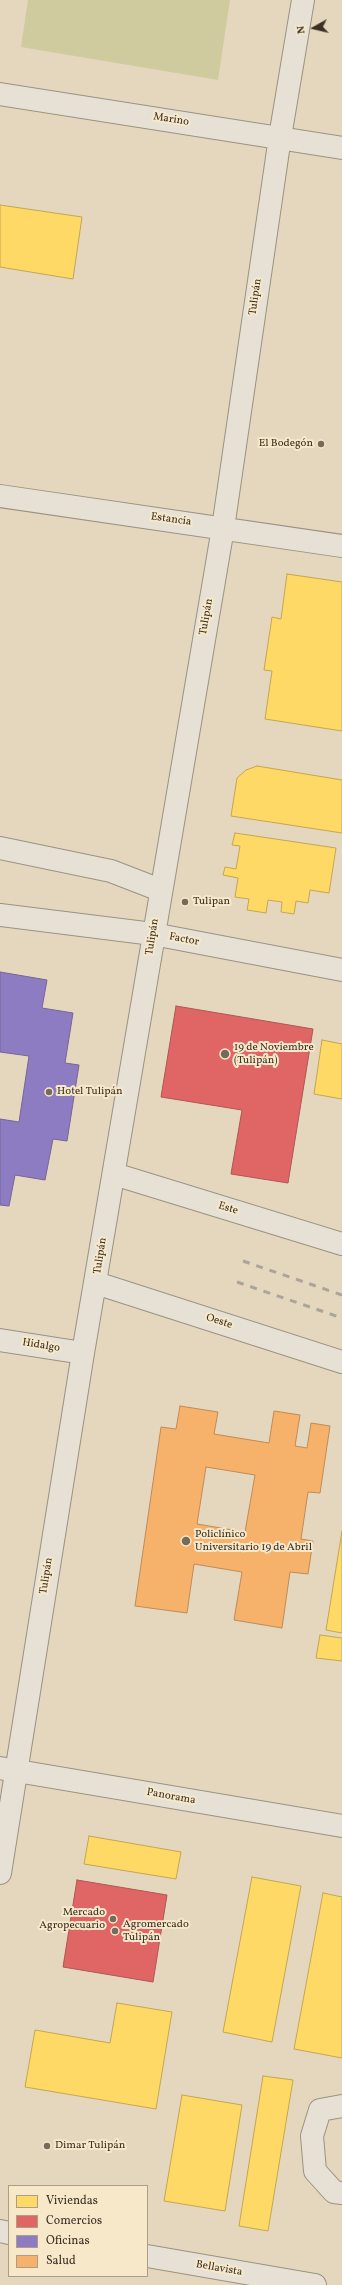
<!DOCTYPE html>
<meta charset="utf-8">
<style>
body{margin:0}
#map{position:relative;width:342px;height:2285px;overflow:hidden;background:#e4d7bd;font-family:Vollkorn,serif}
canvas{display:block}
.legend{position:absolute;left:8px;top:2185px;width:140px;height:92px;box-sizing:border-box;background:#f7e8ca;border:1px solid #ab9e88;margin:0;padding:5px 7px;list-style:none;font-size:12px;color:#3a3025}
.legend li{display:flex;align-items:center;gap:8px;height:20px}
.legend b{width:20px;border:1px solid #ab9e88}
.north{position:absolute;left:294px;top:8px;width:40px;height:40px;-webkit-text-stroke:3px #f7e8ca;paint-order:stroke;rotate:262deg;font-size:11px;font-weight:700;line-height:16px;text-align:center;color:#3a3025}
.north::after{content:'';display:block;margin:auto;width:14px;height:18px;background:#3a3025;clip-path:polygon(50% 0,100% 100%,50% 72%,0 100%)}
</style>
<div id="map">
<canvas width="342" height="2285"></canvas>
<ul class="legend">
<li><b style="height:11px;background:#ffd966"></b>Viviendas</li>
<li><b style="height:11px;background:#e06666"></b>Comercios</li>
<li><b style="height:11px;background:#8e7cc3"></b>Oficinas</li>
<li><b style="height:11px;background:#f6b26b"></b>Salud</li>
</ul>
<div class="north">N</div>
</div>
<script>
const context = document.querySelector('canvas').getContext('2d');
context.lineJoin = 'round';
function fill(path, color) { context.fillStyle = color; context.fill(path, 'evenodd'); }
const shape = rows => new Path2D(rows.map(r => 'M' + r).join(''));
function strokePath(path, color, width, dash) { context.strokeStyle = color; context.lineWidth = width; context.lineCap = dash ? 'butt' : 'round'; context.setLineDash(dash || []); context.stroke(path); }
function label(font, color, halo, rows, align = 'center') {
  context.font = font + ' Vollkorn,serif'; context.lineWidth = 4; context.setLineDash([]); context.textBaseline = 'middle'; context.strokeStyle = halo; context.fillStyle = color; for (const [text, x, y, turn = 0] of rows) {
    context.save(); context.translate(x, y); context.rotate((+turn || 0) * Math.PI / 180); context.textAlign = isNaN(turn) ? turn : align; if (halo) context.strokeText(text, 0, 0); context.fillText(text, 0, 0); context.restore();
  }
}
fill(shape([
 [28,0,230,0,218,80,21,47]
]), '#d0ca9f');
const homes = shape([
 [0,205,82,217,73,279,0,267,0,205],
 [287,574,342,582,342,731,265,719,272,671,264,670,272,617,281,619,287,574],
 [257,766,342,780,342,833,231,816,237,778,246,770,257,766],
 [235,833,336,848,329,893,310,890,308,903,296,901,294,914,281,912,282,902,268,900,266,913,247,910,249,899,235,897,238,878,223,875,225,867,236,869,240,846,232,845,235,833],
 [322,1040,342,1044,342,1099,314,1094,322,1040],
 [342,1531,342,1633,326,1630,342,1531],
 [320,1635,342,1638,342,1661,316,1658,320,1635],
 [89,1836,181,1852,176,1879,84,1864,89,1836],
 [252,1877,301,1886,272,2042,223,2032,252,1877],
 [323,1893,342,1897,342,2058,294,2049,323,1893],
 [117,2003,172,2012,156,2109,25,2087,35,2030,110,2043,117,2003],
 [263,2076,293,2080,268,2231,239,2226,263,2076],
 [182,2095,242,2105,225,2211,164,2201,182,2095]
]);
fill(homes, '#ffd966');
strokePath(homes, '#c4a652', 1);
const shops = shape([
 [176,1006,313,1029,288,1183,231,1174,242,1110,161,1097,176,1006],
 [77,1880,167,1895,153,1982,63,1967,77,1880]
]);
fill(shops, '#e06666');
strokePath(shops, '#ae5652', 1);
const offices = shape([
 [0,972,47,980,42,1008,73,1013,65,1063,79,1065,67,1141,53,1139,45,1180,15,1175,9,1206,0,1205,0,1119,19,1122,29,1056,0,1052,0,972]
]);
fill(offices, '#8e7cc3');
strokePath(offices, '#756594', 1);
const health = shape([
 [180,1406,218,1412,214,1434,269,1443,274,1411,300,1415,295,1446,307,1448,311,1423,330,1426,320,1493,308,1492,301,1539,313,1541,308,1574,290,1572,282,1628,234,1620,242,1572,194,1564,187,1613,135,1606,161,1427,176,1429,180,1406],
 [206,1467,255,1475,245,1532,197,1524,206,1467]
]);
fill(health, '#f6b26b');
strokePath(health, '#be8b56', 1);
const minor = shape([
 [0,94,342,148],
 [0,496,342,546],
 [0,848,111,871,160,890],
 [0,915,153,934,342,970],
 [114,1174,342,1244],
 [96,1283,342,1362],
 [0,1340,83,1353],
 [0,1768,342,1826],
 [0,1873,83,1353,223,528,280,137,303,0],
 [342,2106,320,2110,312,2136,315,2171,334,2192,342,2193],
 [0,2231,9,2233],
 [147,2256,315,2285]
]);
strokePath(minor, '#9a9282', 24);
strokePath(minor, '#e7e1d5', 22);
strokePath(shape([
 [243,1261,342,1295],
 [237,1282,342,1318]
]), '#aaa499', 3, [7, 7]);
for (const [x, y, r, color] of [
 [321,444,4,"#766a5a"],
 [185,902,4,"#766a5a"],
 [225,1054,5,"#766a5a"],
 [49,1092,4,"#766a5a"],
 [186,1541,5,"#766a5a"],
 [113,1919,4,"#766a5a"],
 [115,1931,4,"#766a5a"],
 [47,2146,4,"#766a5a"]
]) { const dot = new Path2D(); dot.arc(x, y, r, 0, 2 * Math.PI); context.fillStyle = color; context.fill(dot); strokePath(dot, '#f7e8ca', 1.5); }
label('11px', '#3a3025', '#f7e8ca', [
 ["Marino",171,120,9],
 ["Tulipán",256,297,-82],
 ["Estancia",171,520,8],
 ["Tulipán",207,617,-80],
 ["Tulipán",153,937,-81],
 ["Factor",184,940,11],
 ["Este",228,1209,17],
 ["Tulipán",101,1256,-81],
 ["Oeste",219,1322,18],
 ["Hidalgo",41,1346,9],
 ["Tulipán",47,1576,-81],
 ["Panorama",171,1797,10],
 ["Bellavista",219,2269,10]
]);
label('11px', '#3a3025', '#f7e8ca', [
 ["El Bodegón",313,444,"right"],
 ["Tulipan",193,902],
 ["19 de Noviembre",234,1048],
 ["(Tulipán)",234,1061],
 ["Hotel Tulipán",57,1092],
 ["Policlínico",195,1535],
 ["Universitario 19 de Abril",195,1548],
 ["Mercado",105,1913,"right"],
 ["Agropecuario",105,1926,"right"],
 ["Agromercado",123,1925],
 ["Tulipán",123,1938],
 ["Dimar Tulipán",55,2146]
], 'left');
</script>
